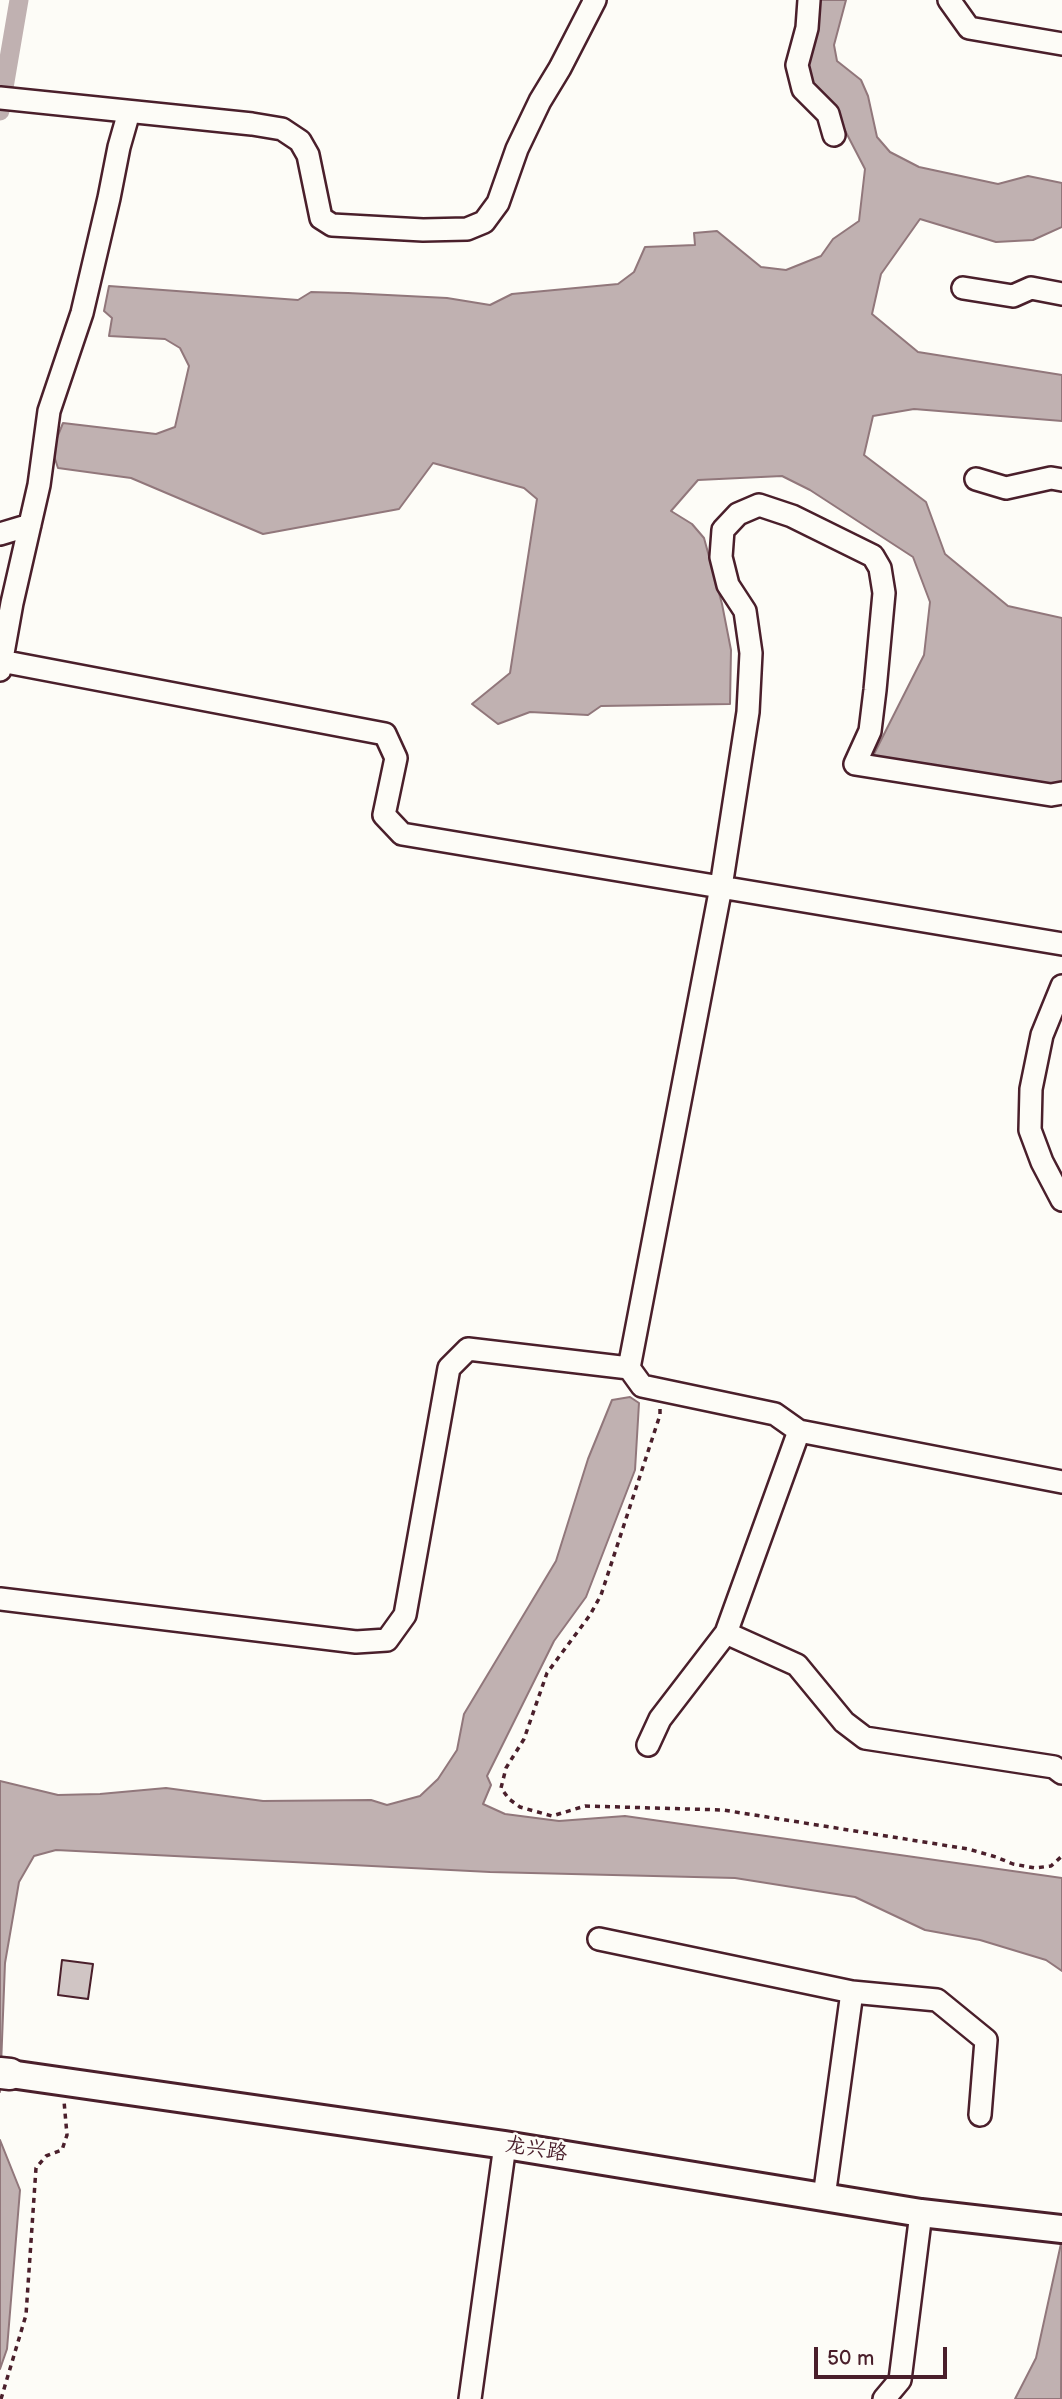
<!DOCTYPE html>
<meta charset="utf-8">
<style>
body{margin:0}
#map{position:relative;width:1062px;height:2399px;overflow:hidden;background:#fdfcf7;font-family:"Balsamiq Sans",sans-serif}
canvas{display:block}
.scale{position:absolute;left:814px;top:2347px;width:133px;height:32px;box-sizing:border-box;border:4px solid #4a1f2b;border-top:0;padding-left:9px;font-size:21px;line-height:24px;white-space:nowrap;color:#4a1f2b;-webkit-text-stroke:5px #fdfcf7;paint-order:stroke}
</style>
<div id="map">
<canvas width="1062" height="2399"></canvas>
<div class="scale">50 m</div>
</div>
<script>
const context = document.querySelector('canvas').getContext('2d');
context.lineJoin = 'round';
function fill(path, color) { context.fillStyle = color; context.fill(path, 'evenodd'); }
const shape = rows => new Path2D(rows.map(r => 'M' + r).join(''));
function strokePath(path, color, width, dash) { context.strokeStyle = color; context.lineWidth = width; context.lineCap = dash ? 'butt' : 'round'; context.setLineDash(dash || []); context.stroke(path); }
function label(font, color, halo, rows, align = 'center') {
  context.font = font + ' "Balsamiq Sans","LXGW WenKai TC",sans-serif'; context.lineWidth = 5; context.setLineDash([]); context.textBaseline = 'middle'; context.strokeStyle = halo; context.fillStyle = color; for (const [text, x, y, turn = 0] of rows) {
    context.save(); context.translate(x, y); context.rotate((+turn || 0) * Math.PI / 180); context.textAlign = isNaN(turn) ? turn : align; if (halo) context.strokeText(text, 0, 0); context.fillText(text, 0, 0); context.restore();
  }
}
const water = shape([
 [817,0,846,0,834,45,837,61,861,80,868,96,877,137,890,152,919,167,998,184,1028,176,1062,183,1062,227,1033,240,996,242,920,219,881,274,872,314,918,352,1062,375,1062,421,914,409,873,416,864,455,926,502,945,554,1008,606,1062,618,1062,783,1050,785,873,756,924,655,930,602,913,557,810,490,782,476,698,480,671,511,692,524,704,538,722,604,731,650,730,704,601,706,588,715,530,712,498,724,472,704,510,673,537,499,524,488,433,463,399,509,263,534,131,478,58,468,52,450,63,423,156,434,175,427,189,366,180,348,165,339,109,336,112,318,104,311,109,286,298,300,311,292,348,293,447,298,490,305,512,294,618,284,634,272,645,247,695,245,694,233,717,231,761,267,786,270,821,256,833,239,859,221,865,169,838,117,809,85,804,66,817,0],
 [630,1397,639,1403,635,1470,586,1597,554,1641,487,1776,491,1785,483,1804,505,1814,559,1821,625,1816,1062,1878,1062,1971,1046,1960,980,1940,925,1930,855,1897,735,1878,490,1872,56,1850,34,1856,19,1882,5,1963,0,2092,0,1781,58,1795,100,1794,166,1788,263,1801,371,1800,387,1805,420,1796,438,1779,457,1750,464,1714,556,1561,588,1459,612,1400,630,1397],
 [0,2140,20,2190,7,2349,0,2369,0,2140],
 [1062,2239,1061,2399,1015,2399,1036,2358,1062,2239]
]);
fill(water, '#c0b1b1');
strokePath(water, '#91777b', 2);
strokePath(shape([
 [0,111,19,0]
]), '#c0b1b1', 19);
const building = shape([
 [62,1960,93,1964,88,1999,58,1995,62,1960]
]);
fill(building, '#d0c5c4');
strokePath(building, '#4a1f2b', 2);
const minor = shape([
 [809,0,807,28,797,65,803,89,828,114,834,135],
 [949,0,969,28,1062,44],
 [0,98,252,124,282,129,300,141,308,155,321,218,332,225,423,230,467,229,484,222,498,203,517,149,540,101,560,68,595,0],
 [963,288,1013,296,1031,288,1062,294],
 [976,479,1006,488,1051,478,1062,480],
 [0,534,30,525],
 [1,661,385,734,396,758,384,815,402,834,1062,944],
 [0,670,12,603,39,485,49,411,82,313,109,198,119,147,129,112],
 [1062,986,1042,1035,1031,1089,1030,1130,1042,1162,1062,1200],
 [629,1368,721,887,748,712,751,653,745,611,728,585,721,557,723,530,738,514,759,505,792,516,873,556,880,568,884,593,875,690,870,731,855,764,1051,795,1062,793],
 [799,1431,726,1633,797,1665,844,1722,865,1738,1054,1767,1062,1773],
 [0,1599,356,1642,387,1640,405,1615,449,1368,468,1349,629,1368,642,1386,775,1414,799,1431,1062,1482],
 [648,1745,660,1719,726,1633],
 [599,1939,852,1992,824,2197],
 [852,1992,937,2000,986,2040,980,2115],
 [470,2399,505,2145],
 [884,2399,900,2380,921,2213]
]);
const tertiary = shape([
 [10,2074,505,2145,921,2213,1062,2229]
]);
const secondary = shape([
 [0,2073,10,2074]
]);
strokePath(minor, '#4a1f2b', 26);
strokePath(tertiary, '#4a1f2b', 32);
strokePath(secondary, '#4a1f2b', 35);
strokePath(shape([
 [660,1409,660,1415,601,1595,590,1615,547,1673,524,1739,506,1768,501,1788,509,1799,520,1807,552,1816,585,1806,723,1810,968,1849,996,1857,1013,1864,1035,1868,1051,1866,1062,1856],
 [1,2399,26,2315,36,2168,46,2156,62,2150,67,2135,64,2101]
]), '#4a1f2b', 3.5, [5, 5]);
strokePath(minor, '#fdfcf7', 21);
strokePath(tertiary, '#fdfcf7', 26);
strokePath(secondary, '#fdfcf7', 30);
label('21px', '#4a1f2b', '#fdfcf7', [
 ["龙兴路",536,2150,9]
]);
</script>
